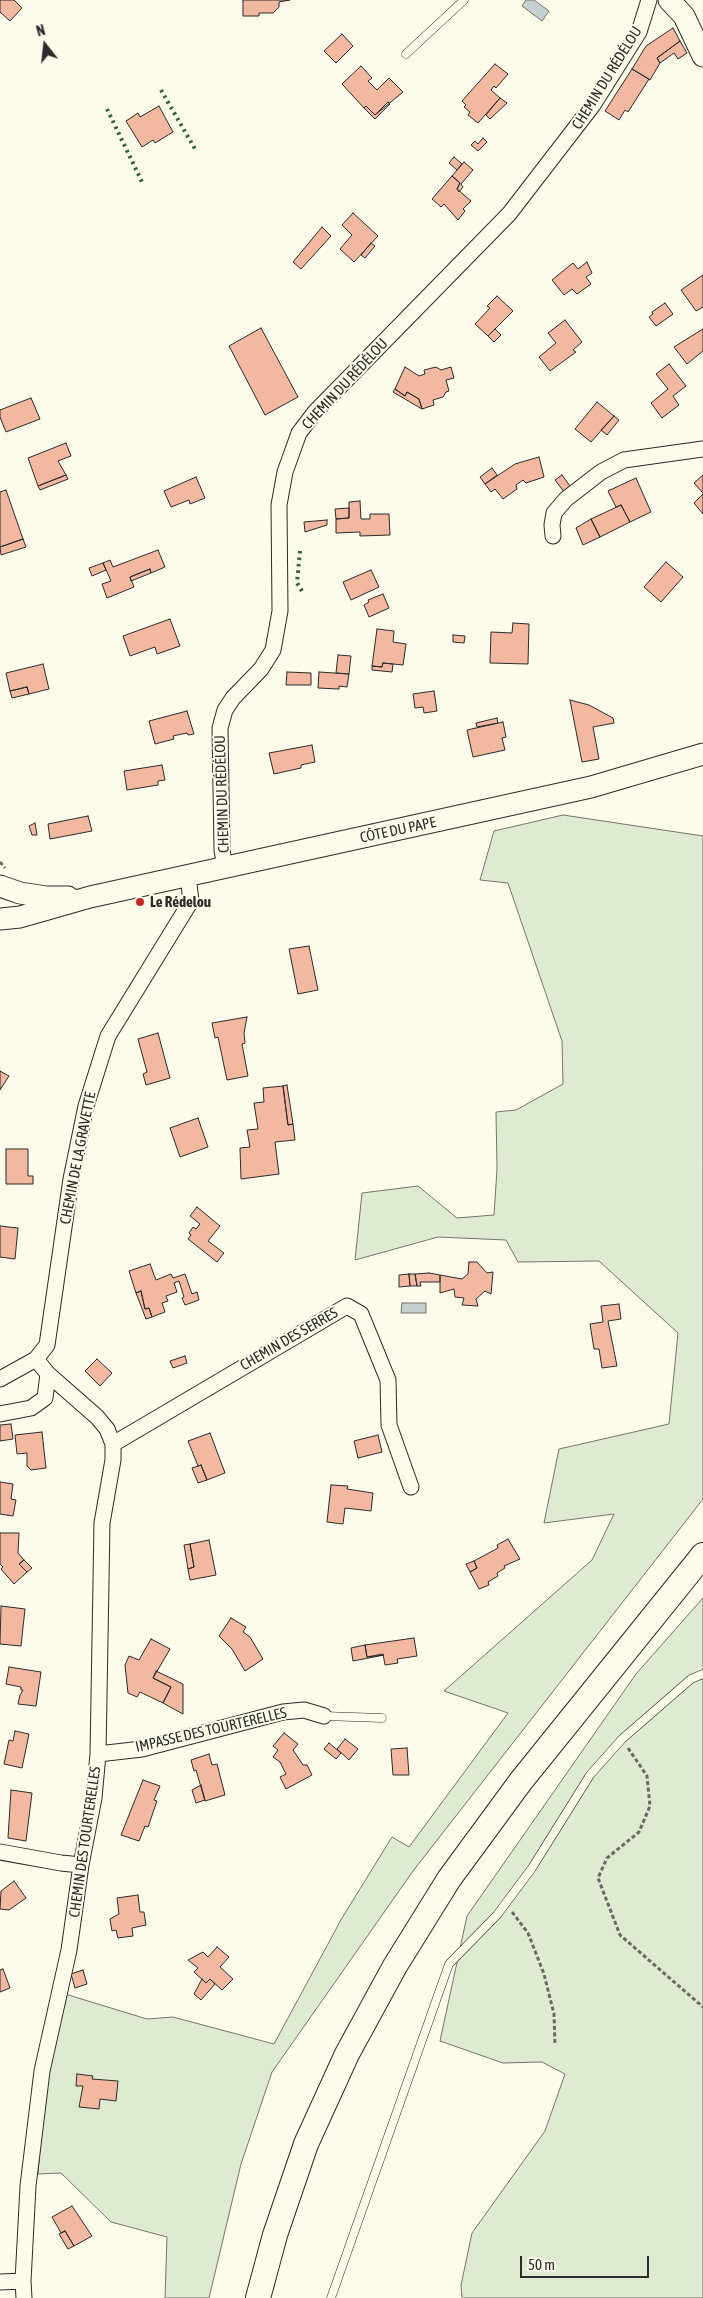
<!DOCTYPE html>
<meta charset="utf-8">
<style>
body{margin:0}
#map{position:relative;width:703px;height:2298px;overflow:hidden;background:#fdfbea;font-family:"Asap Condensed",sans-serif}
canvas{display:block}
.north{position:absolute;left:20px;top:20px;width:50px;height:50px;-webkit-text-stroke:4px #fdfbea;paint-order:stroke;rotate:344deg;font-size:14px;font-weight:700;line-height:20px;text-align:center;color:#2b2b2b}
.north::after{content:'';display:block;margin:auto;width:18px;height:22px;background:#2b2b2b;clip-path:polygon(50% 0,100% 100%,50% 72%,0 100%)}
.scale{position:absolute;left:520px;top:2256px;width:129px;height:22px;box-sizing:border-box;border:2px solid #2b2b2b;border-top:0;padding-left:6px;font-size:15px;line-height:18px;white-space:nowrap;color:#2b2b2b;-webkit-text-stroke:4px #fdfbea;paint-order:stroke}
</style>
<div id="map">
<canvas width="703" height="2298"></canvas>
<div class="north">N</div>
<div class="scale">50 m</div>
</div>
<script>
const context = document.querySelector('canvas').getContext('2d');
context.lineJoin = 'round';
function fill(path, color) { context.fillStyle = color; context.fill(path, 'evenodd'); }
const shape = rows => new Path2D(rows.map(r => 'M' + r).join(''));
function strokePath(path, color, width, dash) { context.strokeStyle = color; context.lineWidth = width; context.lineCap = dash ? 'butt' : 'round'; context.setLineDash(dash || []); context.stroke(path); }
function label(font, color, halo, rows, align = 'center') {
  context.font = font + ' "Asap Condensed",sans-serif'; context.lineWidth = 4; context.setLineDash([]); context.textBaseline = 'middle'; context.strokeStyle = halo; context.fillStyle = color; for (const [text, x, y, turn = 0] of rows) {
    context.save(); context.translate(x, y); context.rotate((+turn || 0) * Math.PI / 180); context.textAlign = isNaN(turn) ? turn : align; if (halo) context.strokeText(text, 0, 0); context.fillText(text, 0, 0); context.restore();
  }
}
const green = shape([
 [563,815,703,836,703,1499,413,1871,272,2072,241,2164,209,2298,165,2298,167,2237,111,2222,61,2173,38,2174,46,2071,65,1994,147,2019,173,2017,274,2044,342,1918,392,1837,409,1847,508,1713,444,1691,592,1560,614,1514,544,1523,559,1449,669,1424,678,1333,599,1261,518,1262,506,1240,438,1237,355,1260,362,1193,418,1186,457,1218,494,1215,497,1169,496,1112,516,1110,563,1084,562,1041,508,883,480,880,494,831,563,815],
 [703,1598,703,2298,462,2298,461,2285,472,2233,545,2131,565,2074,542,2062,503,2063,440,2041,467,1916,636,1674,703,1598]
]);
fill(green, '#deebd1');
strokePath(green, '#74746e', 1);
const water = shape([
 [526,0,534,0,549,11,542,21,522,6,526,0],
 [402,1303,426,1303,426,1313,401,1313,402,1303]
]);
fill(water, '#c7d0d0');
strokePath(water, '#74746e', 1);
const building = shape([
 [0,0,14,0,22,8,10,21,0,12,0,0],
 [243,0,290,0,279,2,279,7,273,13,259,13,259,16,243,16,243,0],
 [673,28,680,41,657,58,660,63,650,80,632,69,646,46,673,28],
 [342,34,353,46,336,63,324,51,342,34],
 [680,41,687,53,678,59,674,53,660,63,657,58,680,41],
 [495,64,508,74,496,88,494,86,491,90,500,98,478,123,468,115,470,112,464,107,466,105,462,101,495,64],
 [361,66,372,78,368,81,377,90,389,78,403,92,375,115,366,106,364,108,342,84,361,66],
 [632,69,649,79,628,112,625,110,619,120,605,111,632,69],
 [500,98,507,103,490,119,486,115,500,98],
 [388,102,390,104,375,119,364,108,366,106,375,115,388,102],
 [159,106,173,132,155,143,153,140,142,147,126,121,138,113,140,117,159,106],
 [483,138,487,142,478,151,471,145,475,141,478,144,483,138],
 [454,157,462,164,457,170,449,163,454,157],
 [464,162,473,170,461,184,463,187,459,192,457,189,460,183,452,176,464,162],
 [452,176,460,183,457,189,471,201,463,209,465,211,458,220,444,204,441,207,432,199,452,176],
 [353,213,378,236,354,262,340,249,352,235,342,225,353,213],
 [322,227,331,236,301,269,293,262,322,227],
 [371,243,375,246,365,258,361,255,371,243],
 [587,262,592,273,586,277,591,284,577,294,572,289,564,295,552,280,573,263,578,269,587,262],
 [703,275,703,307,696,311,681,290,703,275],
 [497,296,513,311,488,336,475,324,490,308,487,306,497,296],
 [665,303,673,314,656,326,649,317,653,314,652,312,665,303],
 [565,320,582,342,573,350,576,352,550,371,539,357,556,343,548,333,565,320],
 [261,328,298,397,265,415,229,346,261,328],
 [495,329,501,335,494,342,488,336,495,329],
 [703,329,703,351,687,364,674,347,703,329],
 [669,364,686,386,673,396,679,405,662,418,651,403,668,389,656,374,669,364],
 [405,367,419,376,425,374,424,370,436,367,441,370,451,367,454,378,446,380,449,391,446,392,443,397,433,400,434,405,422,409,419,399,407,392,405,396,395,389,405,367],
 [395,389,405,396,407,392,419,399,422,409,393,392,395,389],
 [31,398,40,419,6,432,0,417,0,410,31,398],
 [597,402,614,416,591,442,575,429,597,402],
 [614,416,619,420,607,435,601,430,614,416],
 [66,443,71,456,58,461,66,475,38,486,28,458,66,443],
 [539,457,544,477,526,483,523,480,516,485,517,489,503,499,495,489,491,492,485,484,515,464,539,457],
 [492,468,497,475,485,484,480,477,492,468],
 [66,475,68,479,40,490,38,486,66,475],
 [562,475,570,486,565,493,555,480,562,475],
 [703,475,703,493,694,483,703,475],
 [196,477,205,498,190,504,189,500,171,507,164,491,196,477],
 [636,478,651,512,630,522,621,505,616,507,608,491,636,478],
 [6,490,23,539,0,547,0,492,6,490],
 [703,494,703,514,694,503,703,494],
 [360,501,361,519,370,519,370,514,389,514,390,535,360,536,360,532,336,533,336,519,349,518,349,502,360,501],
 [621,505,630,522,600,537,591,519,621,505],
 [349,508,349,518,336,519,335,509,349,508],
 [591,519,600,537,583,545,576,528,591,519],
 [327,520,327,525,305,532,304,522,327,520],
 [23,539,26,547,1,555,0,547,23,539],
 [158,550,165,567,151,573,150,569,130,577,134,587,107,598,102,584,111,581,103,563,110,560,113,567,158,550],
 [666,562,683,577,661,602,644,587,666,562],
 [103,563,106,570,92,576,89,568,103,563],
 [150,569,151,573,131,581,130,577,150,569],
 [371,570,379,587,351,600,343,582,371,570],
 [383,594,389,608,369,617,364,605,369,602,368,600,383,594],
 [170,619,180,646,157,654,155,647,130,656,123,636,170,619],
 [513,623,529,624,528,664,490,663,491,632,512,633,513,623],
 [377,629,394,631,393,642,406,644,403,665,383,663,382,667,372,666,377,629],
 [453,635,465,636,464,643,453,642,453,635],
 [338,655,351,656,349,674,336,673,338,655],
 [383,663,393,664,392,672,372,670,372,666,382,667,383,663],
 [43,664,49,689,29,694,27,687,10,691,6,673,43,664],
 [287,672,311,673,311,685,286,685,287,672],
 [319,672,349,674,347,687,339,686,339,689,318,688,319,672],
 [27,687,29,694,12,698,10,691,27,687],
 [434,691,437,711,424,713,423,707,415,708,413,694,434,691],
 [570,700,589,705,613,718,614,723,593,727,599,759,582,762,570,700],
 [187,711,194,734,188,735,187,733,173,736,174,739,155,744,149,721,187,711],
 [497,718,498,723,477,727,476,723,497,718],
 [503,722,506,737,502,738,505,750,473,757,467,730,503,722],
 [312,745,315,762,301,765,301,768,274,774,269,753,312,745],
 [162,765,165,780,158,781,158,785,127,790,124,771,162,765],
 [88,816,92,831,50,839,48,824,88,816],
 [35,823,37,835,32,835,29,826,35,823],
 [309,946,318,990,298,994,289,949,309,946],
 [247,1017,244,1033,245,1043,242,1044,248,1076,227,1080,218,1037,215,1038,212,1023,247,1017],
 [158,1033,170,1078,146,1085,143,1074,147,1072,138,1039,158,1033],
 [0,1071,9,1076,0,1090,0,1071],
 [287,1085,293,1124,288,1125,283,1086,287,1085],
 [283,1086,288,1125,293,1124,295,1140,275,1142,279,1174,241,1179,240,1148,250,1147,247,1130,258,1129,254,1103,264,1102,263,1088,283,1086],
 [198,1118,208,1147,180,1157,170,1128,198,1118],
 [6,1149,28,1149,28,1176,33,1176,33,1184,6,1184,6,1149],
 [197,1207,220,1226,208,1241,224,1253,217,1262,188,1239,191,1235,189,1233,193,1227,196,1229,200,1224,190,1216,197,1207],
 [0,1226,18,1228,15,1259,0,1257,0,1226],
 [469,1262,477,1262,487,1273,493,1272,491,1294,485,1291,476,1299,478,1306,462,1305,464,1298,455,1297,454,1289,440,1293,440,1275,462,1279,468,1274,469,1262],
 [150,1264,156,1280,171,1274,173,1278,185,1274,192,1294,197,1292,199,1300,185,1305,182,1298,184,1297,179,1281,174,1283,177,1292,166,1296,168,1301,162,1303,165,1312,152,1317,149,1308,145,1309,141,1291,136,1293,129,1271,150,1264],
 [429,1273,440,1275,440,1282,420,1282,421,1286,417,1286,415,1274,429,1273],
 [409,1274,415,1274,417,1286,410,1286,409,1274],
 [409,1274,410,1286,399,1287,399,1275,409,1274],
 [141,1291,145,1309,149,1308,152,1317,146,1319,136,1293,141,1291],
 [619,1304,621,1319,608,1321,617,1366,602,1368,599,1349,594,1349,590,1324,603,1322,601,1306,619,1304],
 [185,1356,187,1363,173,1368,170,1361,185,1356],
 [97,1359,112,1373,100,1386,85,1371,97,1359],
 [11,1424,13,1439,0,1441,0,1425,11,1424],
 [42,1432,46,1468,31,1470,27,1466,27,1453,17,1454,15,1435,42,1432],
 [210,1433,225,1473,207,1480,201,1465,198,1466,188,1441,210,1433],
 [378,1435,382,1452,358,1458,354,1441,378,1435],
 [201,1465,207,1480,198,1483,192,1468,201,1465],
 [0,1482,13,1484,11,1499,16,1500,13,1516,0,1514,0,1482],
 [331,1485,348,1486,347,1489,373,1493,371,1511,345,1508,343,1524,327,1522,331,1485],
 [0,1533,19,1533,18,1553,24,1560,19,1564,27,1572,14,1584,1,1569,3,1567,0,1564,0,1533],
 [508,1539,520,1559,504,1566,505,1568,497,1573,498,1576,488,1582,489,1585,479,1589,470,1572,477,1568,474,1561,498,1548,497,1545,508,1539],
 [209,1540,216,1575,190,1580,188,1569,194,1567,190,1544,209,1540],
 [190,1544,194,1567,188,1569,184,1545,190,1544],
 [24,1560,32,1568,27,1572,19,1564,24,1560],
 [474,1561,477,1568,470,1572,466,1564,474,1561],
 [1,1606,25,1609,21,1646,0,1644,1,1606],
 [231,1618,246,1627,243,1632,250,1637,263,1659,245,1671,232,1649,219,1636,231,1618],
 [414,1638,417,1656,397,1659,398,1663,385,1665,383,1654,367,1657,365,1645,414,1638],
 [151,1639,170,1649,153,1678,171,1687,163,1703,140,1692,137,1697,128,1693,125,1665,129,1656,139,1660,151,1639],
 [365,1645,367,1657,384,1655,353,1661,351,1648,365,1645],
 [9,1667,41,1672,36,1706,18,1704,20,1695,23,1690,21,1690,21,1687,6,1684,9,1667],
 [156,1671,183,1684,183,1714,163,1703,171,1687,153,1678,156,1671],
 [15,1731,29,1734,22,1768,4,1764,9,1740,13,1741,15,1731],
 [284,1733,298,1744,293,1750,303,1765,307,1765,312,1775,286,1789,280,1777,286,1774,280,1762,273,1757,278,1750,273,1746,284,1733],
 [345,1739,358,1749,349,1760,337,1749,345,1739],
 [329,1743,341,1753,336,1759,324,1749,329,1743],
 [407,1748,409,1775,393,1775,391,1749,407,1748],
 [209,1754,212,1765,217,1764,225,1795,205,1801,196,1770,194,1771,191,1760,209,1754],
 [143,1780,160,1786,154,1800,157,1801,148,1827,145,1826,139,1841,121,1835,143,1780],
 [201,1785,205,1800,196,1803,192,1790,201,1785],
 [11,1790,32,1793,26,1841,8,1838,11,1790],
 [14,1881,26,1898,9,1910,0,1909,1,1891,14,1881],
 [138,1895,140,1912,144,1912,146,1925,132,1928,133,1936,118,1938,116,1930,112,1931,110,1919,119,1914,117,1898,138,1895],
 [217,1947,229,1957,220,1967,233,1979,222,1990,210,1979,206,1983,194,1972,198,1968,188,1960,203,1952,208,1957,217,1947],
 [3,1969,10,1988,0,1992,0,1970,3,1969],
 [83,1970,87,1984,75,1988,71,1974,83,1970],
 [202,1979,206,1983,210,1979,215,1984,201,2000,194,1994,202,1979],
 [77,2074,93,2076,92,2079,118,2081,116,2101,100,2099,99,2109,79,2107,83,2086,76,2086,77,2074],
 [72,2206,92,2236,74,2246,65,2231,61,2233,52,2217,72,2206],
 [65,2231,74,2246,68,2249,59,2234,65,2231]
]);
fill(building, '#f2b8a0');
strokePath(building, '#2b2b2b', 1);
const lane = shape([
 [406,54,464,0],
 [324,1716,382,1718],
 [331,2298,449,1964,497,1915,532,1868,590,1775,622,1739,691,1679,703,1674]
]);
const street = shape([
 [553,536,552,525,554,513,566,499,601,472,624,460,703,449],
 [225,868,222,850,220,728,225,710,233,698,261,669,273,650,280,611,279,505,285,472,299,433,315,412,509,214,593,105,639,32,649,0],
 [0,1379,36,1359,47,1345,71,1179,86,1106,108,1036,191,901,188,876],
 [0,1414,31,1408,45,1398,48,1374],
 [113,1444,347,1306,361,1314,388,1380,389,1425,411,1487],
 [98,1754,142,1749,283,1712,304,1710,324,1716],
 [0,1852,61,1863,81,1865],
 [0,2282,23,2281],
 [24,2298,23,2281,28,2186,42,2071,69,1950,81,1865,94,1798,98,1754,102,1523,113,1460,113,1444,107,1429,97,1417,48,1374,36,1359]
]);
const secondary = shape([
 [669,0,684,16,703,56],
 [0,886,20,893,46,897,68,897],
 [0,919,20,917,90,897,591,787,703,754]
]);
const primary = shape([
 [258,2298,275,2235,306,2144,347,2054,395,1966,449,1879,521,1781,703,1555]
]);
strokePath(lane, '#2b2b2b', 9);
strokePath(street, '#2b2b2b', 17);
strokePath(secondary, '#2b2b2b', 23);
strokePath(primary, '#2b2b2b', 26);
strokePath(shape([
 [0,862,5,868],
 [628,1748,647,1776,650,1806,639,1832,607,1858,598,1878,620,1935,703,2007],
 [512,1912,528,1933,544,1974,554,2014,555,2045]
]), '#6a6964', 3, [4, 2.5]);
strokePath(lane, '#fdfbea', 8);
strokePath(street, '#fdfbea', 15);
strokePath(secondary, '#fdfbea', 21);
strokePath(primary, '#fdfbea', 24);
strokePath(shape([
 [161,90,195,149],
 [107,109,143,184],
 [300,551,297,583,302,591]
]), '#34623c', 4, [2.5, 4]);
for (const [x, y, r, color] of [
 [140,902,5,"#c62828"]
]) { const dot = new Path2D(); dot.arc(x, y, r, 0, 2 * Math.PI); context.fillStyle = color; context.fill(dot); strokePath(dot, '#fdfbea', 2); }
label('15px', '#2b2b2b', '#fdfbea', [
 ["CHEMIN DU RÉDÉLOU",607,78,-58],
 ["CHEMIN DU RÉDÉLOU",345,384,-47],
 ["CHEMIN DU RÉDÉLOU",222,794,-92],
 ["CÔTE DU PAPE",398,830,-12],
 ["CHEMIN DE LA GRAVETTE",78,1158,-79],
 ["CHEMIN DES SERRES",289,1339,-30],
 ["IMPASSE DES TOURTERELLES",211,1730,-13],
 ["CHEMIN DES TOURTERELLES",85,1842,-82]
]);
label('bold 15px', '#2b2b2b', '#fdfbea', [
 ["Le Rédelou",150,902]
], 'left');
</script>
